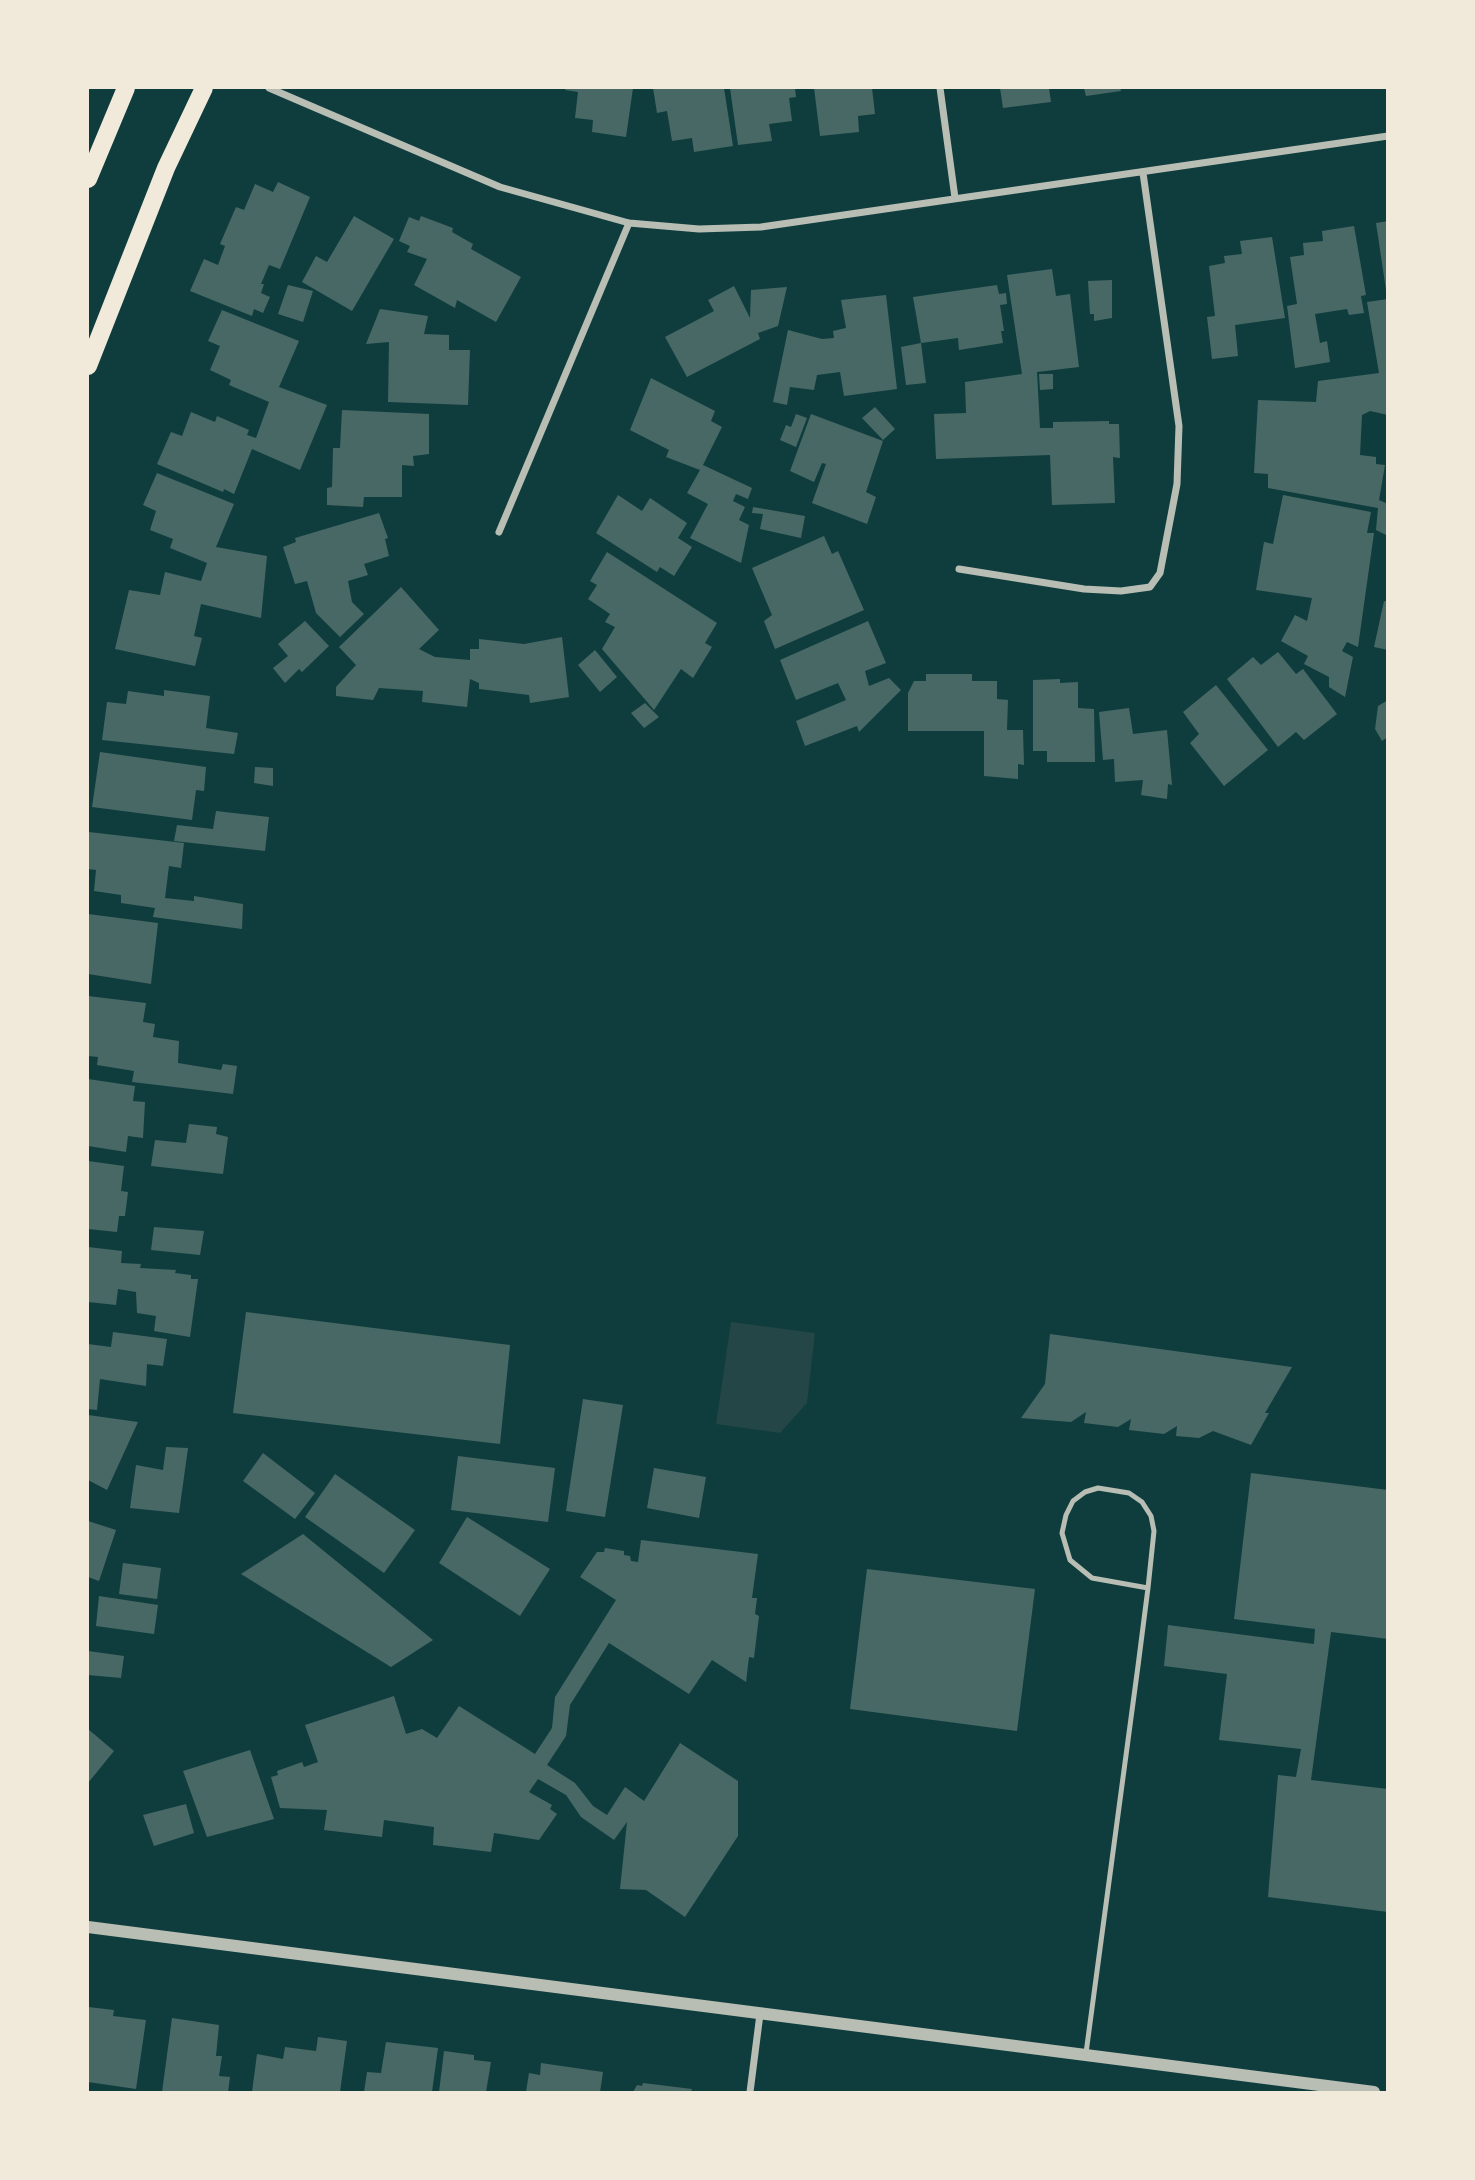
<!DOCTYPE html>
<style>
body{margin:0}
#map{position:relative;width:1475px;height:2180px;overflow:hidden;background:#0f3d3e;font-family:"PT Sans Narrow",sans-serif}
canvas{display:block}
.frame{position:absolute;inset:0;border:89px solid #f1e9da;pointer-events:none}
</style>
<div id="map">
<canvas width="1475" height="2180"></canvas>
<div class="frame"></div>
</div>
<script>
const context = document.querySelector('canvas').getContext('2d');
context.lineJoin = 'round';
function fill(path, color) { context.fillStyle = color; context.fill(path, 'evenodd'); }
const shape = rows => new Path2D(rows.map(r => 'M' + r).join(''));
function strokePath(path, color, width, dash) { context.strokeStyle = color; context.lineWidth = width; context.lineCap = dash ? 'butt' : 'round'; context.setLineDash(dash || []); context.stroke(path); }
fill(shape([
 [731,1322,815,1333,807,1403,780,1433,716,1424]
]), '#244646');
fill(shape([
 [566,88,633,88,626,137,592,132,593,120,575,118,578,92,565,90],
 [653,88,724,88,733,146,694,152,692,138,672,141,667,111,657,113],
 [730,88,795,88,796,97,789,98,792,121,769,124,772,141,738,145],
 [814,88,872,88,875,114,858,116,859,132,820,136],
 [1000,88,1049,88,1051,102,1003,108],
 [1084,88,1120,88,1121,91,1086,96],
 [278,182,310,197,280,269,269,265,261,284,264,284,261,293,270,297,263,313,254,309,252,316,190,291,204,259,218,265,225,246,220,244,236,207,244,210,255,184,273,192],
 [354,216,394,239,352,311,302,282,316,256,327,262],
 [421,216,453,228,452,232,473,244,471,249,521,277,496,322,457,300,455,308,414,285,427,259,407,252,410,246,399,241,409,217,419,221],
 [1388,221,1388,289,1386,290,1376,223],
 [1354,226,1366,295,1361,296,1364,313,1349,315,1347,309,1315,314,1320,343,1327,341,1330,362,1295,368,1287,306,1297,304,1290,257,1304,255,1303,243,1323,241,1322,231],
 [1272,237,1285,318,1235,325,1238,356,1212,359,1207,317,1215,316,1209,266,1225,263,1224,256,1242,254,1240,241],
 [1052,269,1056,296,1070,294,1079,367,1037,372,1040,428,1053,428,1053,422,1109,421,1109,424,1119,424,1120,458,1113,457,1115,503,1052,505,1050,455,936,459,934,414,966,413,965,382,1022,374,1007,275],
 [1112,280,1112,318,1094,321,1094,314,1090,314,1088,281],
 [288,285,313,291,303,322,278,314],
 [997,285,999,294,1006,293,1007,304,1000,305,1004,331,1001,331,1003,343,959,350,958,338,921,343,926,383,906,385,901,347,921,343,913,297],
 [734,286,750,318,751,290,787,287,778,326,758,333,760,339,687,377,665,337,714,311,708,300],
 [886,295,897,389,844,396,840,372,817,375,814,390,790,387,787,405,773,402,788,330,822,339,834,338,833,331,846,328,841,300],
 [1388,299,1388,415,1370,411,1362,415,1360,455,1376,457,1376,464,1385,465,1379,500,1388,504,1388,536,1376,530,1378,508,1268,488,1268,474,1254,473,1258,400,1316,402,1318,381,1379,373,1367,302],
 [380,309,428,316,424,334,449,335,449,350,470,350,468,405,388,402,389,342,366,344],
 [222,310,299,341,279,387,327,405,300,470,252,449,234,494,224,489,223,492,157,464,171,432,182,436,191,412,215,422,217,416,249,430,247,435,256,438,269,402,229,385,231,380,210,370,220,346,208,341],
 [1039,374,1053,374,1053,389,1040,390],
 [651,378,715,411,711,421,722,427,703,465,752,488,748,499,736,494,733,501,745,507,739,520,749,525,741,563,690,538,708,504,687,493,700,470,666,457,669,450,630,430],
 [875,407,895,429,883,440,862,418],
 [342,410,429,414,429,454,413,456,414,466,402,465,402,497,364,497,363,507,327,505,327,488,332,487,333,448,340,448],
 [796,414,807,418,796,447,780,440,786,425,791,427],
 [811,414,883,441,866,492,876,497,867,524,812,503,826,464,822,463,814,482,790,471],
 [157,473,234,504,216,547,267,556,261,618,201,604,194,636,202,638,195,666,115,649,129,590,160,595,165,572,201,581,207,563,170,548,173,539,150,530,156,511,143,505],
 [618,495,642,511,650,498,687,523,678,538,692,547,674,576,660,567,657,572,596,533],
 [1283,495,1371,512,1367,533,1374,533,1358,647,1347,642,1342,651,1353,657,1345,697,1329,687,1329,677,1304,664,1308,656,1281,641,1295,615,1307,621,1312,598,1256,590,1264,542,1273,544],
 [753,507,805,516,801,538,760,529,763,514,752,513],
 [379,513,388,538,385,539,389,556,364,564,368,575,348,581,352,602,364,614,340,637,316,613,307,581,295,584,283,547,296,542,295,538],
 [824,536,832,554,838,551,864,610,775,649,764,621,772,615,752,568],
 [607,552,717,623,705,643,712,647,693,678,681,669,654,710,602,649,615,627,605,622,610,614,588,599,597,585,590,581],
 [401,587,439,630,419,649,435,657,470,660,470,649,479,649,479,639,524,644,562,637,569,697,530,703,529,695,479,689,479,683,470,679,467,707,422,702,423,691,379,688,373,700,336,696,336,687,356,665,339,647],
 [1384,601,1388,602,1388,650,1374,647],
 [305,621,329,646,302,672,299,669,285,683,273,668,288,656,278,644],
 [868,621,886,663,865,671,869,686,889,678,901,690,859,732,857,726,805,746,796,721,846,700,838,683,796,700,780,660],
 [595,650,617,677,600,692,578,665],
 [1278,652,1296,674,1303,669,1337,714,1304,740,1296,732,1278,747,1227,679,1253,657,1261,665],
 [926,674,972,674,972,681,997,681,997,699,1008,700,1007,730,1023,730,1024,765,1018,764,1018,779,984,776,984,731,908,731,908,693,914,681,926,681],
 [1060,679,1060,683,1078,682,1078,708,1094,709,1095,762,1047,762,1047,751,1033,751,1033,680],
 [1216,685,1268,750,1224,786,1190,743,1199,734,1183,712],
 [164,690,210,696,206,728,238,733,234,754,102,740,107,702,126,704,128,691,164,696],
 [1388,700,1388,737,1382,741,1375,729,1378,706],
 [645,703,659,717,644,728,631,713],
 [1129,708,1133,734,1167,730,1172,785,1168,784,1167,799,1141,795,1143,780,1115,782,1114,759,1103,760,1099,712],
 [100,752,206,767,204,791,196,790,192,820,92,807],
 [255,767,273,768,273,786,254,783],
 [216,811,269,817,265,851,174,841,177,825,213,829],
 [89,832,184,843,181,868,169,866,165,898,194,901,194,896,243,904,242,929,153,917,155,908,121,903,121,895,94,891,96,870,88,869],
 [88,914,158,923,151,984,88,974],
 [88,996,146,1003,143,1022,155,1024,153,1037,179,1041,178,1063,221,1070,223,1064,237,1066,233,1094,132,1082,134,1071,97,1065,98,1057,88,1056],
 [88,1079,135,1086,133,1101,145,1102,143,1138,128,1136,126,1152,88,1146],
 [189,1124,217,1127,216,1134,228,1137,223,1174,151,1166,155,1140,186,1143],
 [88,1161,124,1166,121,1191,128,1192,125,1216,119,1216,117,1232,88,1229],
 [154,1227,204,1231,200,1255,151,1250],
 [88,1247,122,1251,121,1263,141,1264,140,1268,176,1270,175,1273,191,1275,191,1279,198,1279,190,1337,154,1331,156,1316,137,1313,136,1292,118,1289,116,1305,88,1302],
 [246,1312,510,1345,500,1444,233,1413],
 [113,1332,167,1339,163,1366,147,1364,146,1386,100,1379,97,1410,88,1409,88,1344,111,1347],
 [1050,1334,1292,1367,1265,1413,1269,1413,1251,1445,1213,1431,1199,1438,1176,1436,1177,1426,1164,1434,1129,1430,1131,1419,1118,1427,1084,1423,1086,1412,1071,1422,1021,1418,1045,1384],
 [583,1399,623,1405,605,1517,566,1511],
 [88,1415,138,1422,107,1490,88,1480],
 [166,1447,188,1448,179,1513,130,1508,136,1465,163,1470],
 [263,1453,315,1493,295,1519,243,1481],
 [458,1456,555,1468,548,1522,451,1510],
 [654,1468,706,1477,699,1518,647,1508],
 [1251,1473,1388,1490,1388,1639,1331,1632,1311,1780,1388,1789,1388,1912,1268,1897,1278,1775,1296,1777,1301,1749,1219,1740,1227,1674,1164,1666,1168,1625,1314,1644,1315,1629,1234,1619],
 [335,1474,415,1530,384,1573,305,1517],
 [467,1517,550,1569,520,1616,439,1563],
 [88,1521,116,1530,99,1581,88,1577],
 [303,1534,433,1640,391,1667,241,1574],
 [641,1540,758,1554,752,1598,757,1598,755,1614,759,1616,754,1658,749,1657,746,1682,712,1660,689,1694,609,1643,570,1705,566,1736,547,1765,575,1783,593,1806,607,1815,625,1787,644,1801,680,1743,738,1781,738,1836,685,1917,646,1890,620,1889,627,1822,614,1840,581,1817,566,1795,538,1779,529,1792,552,1805,550,1809,557,1814,539,1840,494,1833,491,1852,433,1845,434,1827,384,1820,382,1837,324,1830,327,1810,280,1808,271,1777,278,1775,277,1771,302,1762,304,1767,318,1762,305,1725,394,1696,406,1734,422,1729,437,1738,459,1706,535,1754,552,1728,555,1697,616,1600,580,1577,597,1552,604,1552,605,1548,624,1551,624,1555,630,1556,631,1561,638,1562],
 [123,1563,161,1568,157,1599,119,1594],
 [867,1569,1035,1589,1017,1731,850,1709],
 [99,1596,158,1605,154,1634,96,1626],
 [88,1651,124,1656,121,1678,88,1675],
 [88,1729,114,1751,88,1783],
 [250,1750,274,1819,207,1837,183,1771],
 [186,1804,194,1833,154,1846,143,1815],
 [88,2007,114,2010,113,2016,146,2020,136,2089,88,2082],
 [172,2018,219,2025,216,2056,222,2056,219,2076,230,2077,228,2092,162,2092],
 [318,2037,347,2041,340,2092,252,2092,257,2054,283,2059,285,2047,316,2051],
 [386,2042,438,2048,432,2092,364,2092,367,2072,381,2073],
 [444,2051,474,2055,474,2060,491,2062,486,2092,439,2092],
 [541,2063,603,2072,600,2092,526,2092,529,2073,540,2075],
 [643,2083,692,2089,691,2092,633,2092,637,2085,642,2086]
]), '#486865');
strokePath(shape([
 [1086,2053,1138,1666,1148,1588,1154,1531,1151,1516,1142,1502,1129,1493,1098,1488,1085,1492,1073,1501,1066,1515,1062,1533,1070,1560,1092,1578,1148,1588]
]), '#b8beb3', 5);
strokePath(shape([
 [269,88,500,187,629,223,699,229,761,227,1388,136],
 [940,88,955,198],
 [499,532,629,223],
 [959,569,1084,589,1121,591,1150,587,1160,573,1177,484,1179,426,1143,173],
 [750,2092,760,2014]
]), '#b8beb3', 7);
strokePath(shape([
 [88,1927,1374,2092]
]), '#b8beb3', 12);
strokePath(shape([
 [88,179,126,88],
 [88,366,166,168,204,88]
]), '#f1e9da', 18);
</script>
